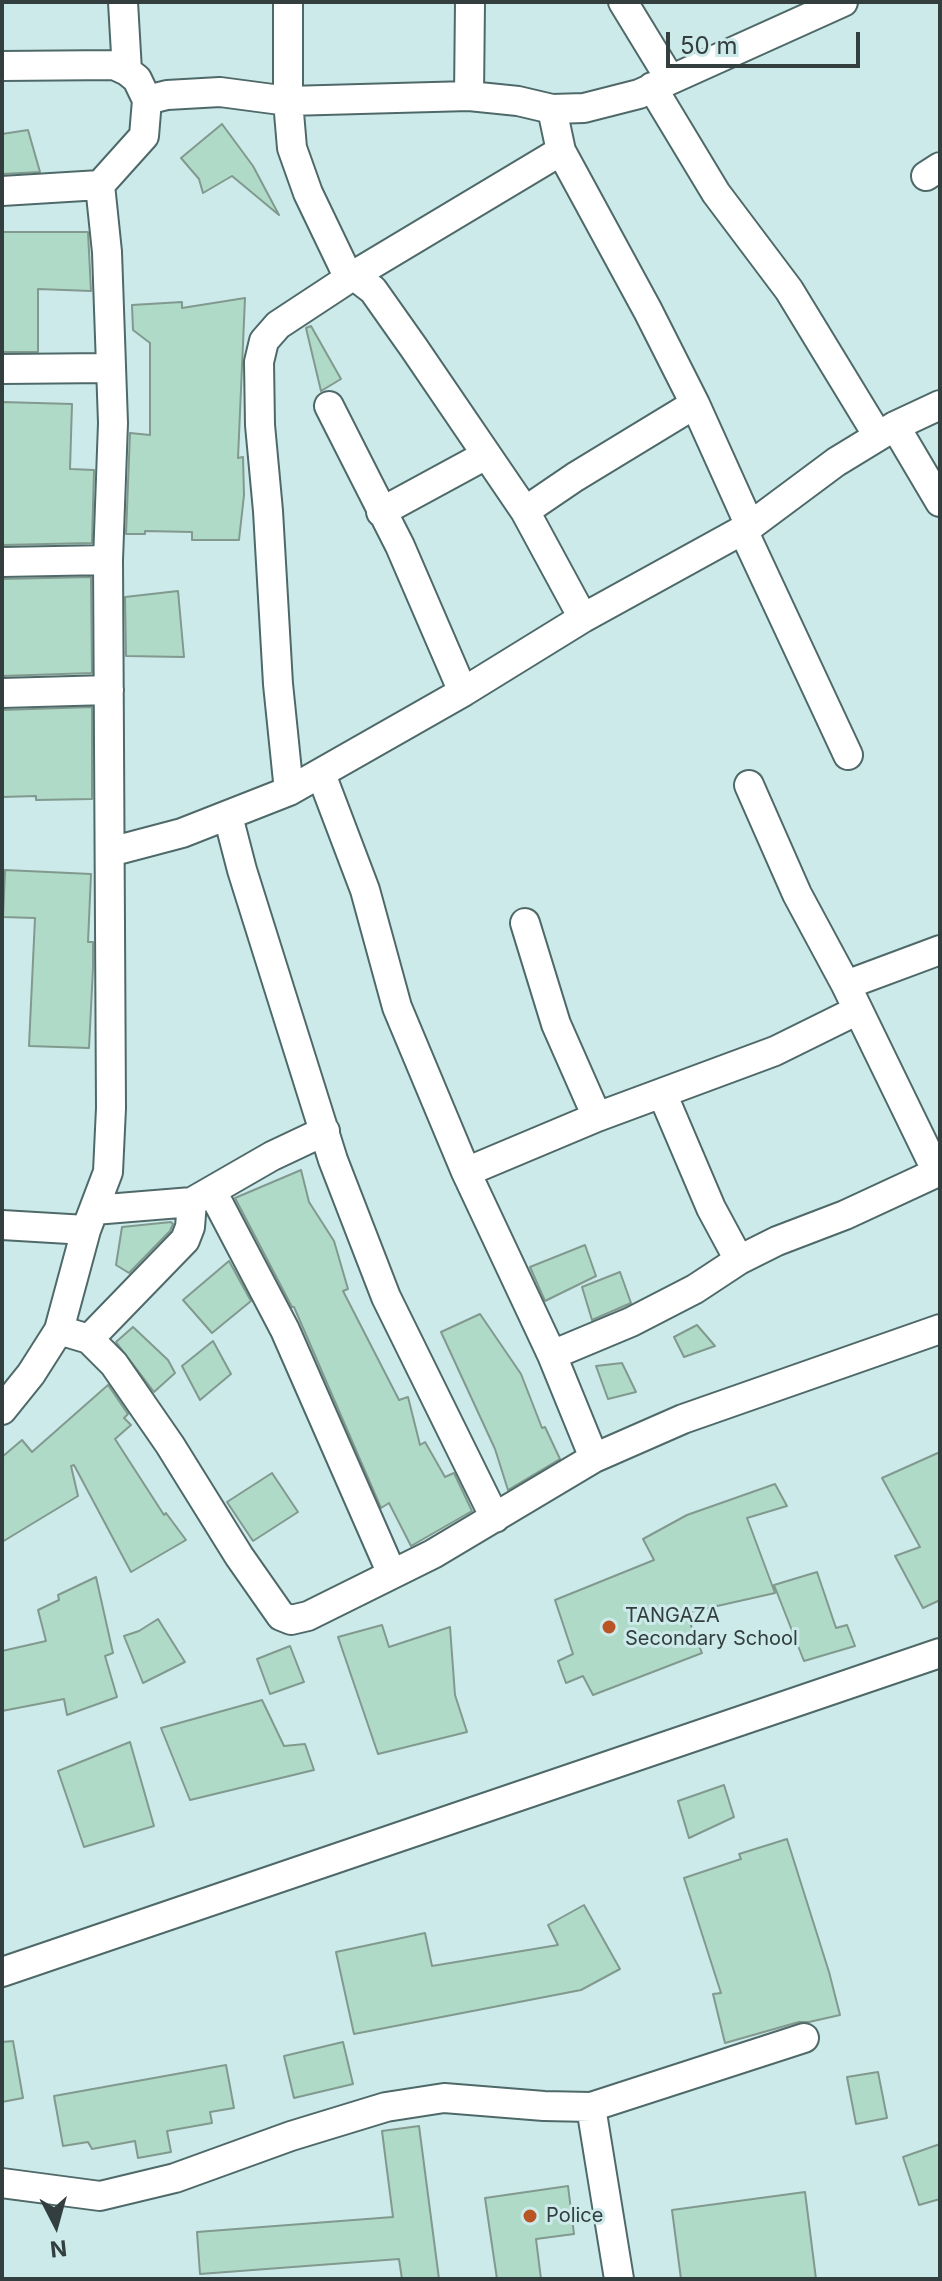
<!DOCTYPE html>
<style>
body{margin:0}
#map{position:relative;width:942px;height:2281px;overflow:hidden;background:#cdeaea;font-family:Inter,sans-serif}
canvas{display:block}
.frame{position:absolute;inset:0;border:4px solid #333e3e;pointer-events:none}
.north{position:absolute;left:16px;top:2185px;width:80px;height:80px;-webkit-text-stroke:6px #cdeaea;paint-order:stroke;rotate:174deg;font-size:22px;font-weight:700;line-height:32px;text-align:center;color:#333e3e}
.north::after{content:'';display:block;margin:auto;width:28px;height:36px;background:#333e3e;clip-path:polygon(50% 0,100% 100%,50% 72%,0 100%)}
.scale{position:absolute;left:666px;top:32px;width:194px;height:36px;box-sizing:border-box;border:4px solid #333e3e;border-top:0;padding-left:10px;font-size:24px;line-height:28px;white-space:nowrap;color:#333e3e;-webkit-text-stroke:6px #cdeaea;paint-order:stroke}
</style>
<div id="map">
<canvas width="942" height="2281"></canvas>
<div class="frame"></div>
<div class="north">N</div>
<div class="scale">50 m</div>
</div>
<script>
const context = document.querySelector('canvas').getContext('2d');
context.lineJoin = 'round';
function fill(path, color) { context.fillStyle = color; context.fill(path, 'evenodd'); }
const shape = rows => new Path2D(rows.map(r => 'M' + r).join(''));
function strokePath(path, color, width, dash) { context.strokeStyle = color; context.lineWidth = width; context.lineCap = dash ? 'butt' : 'round'; context.setLineDash(dash || []); context.stroke(path); }
function label(font, color, halo, rows, align = 'center') {
  context.font = font + ' Inter,sans-serif'; context.lineWidth = 6; context.setLineDash([]); context.textBaseline = 'middle'; context.strokeStyle = halo; context.fillStyle = color; for (const [text, x, y, turn = 0] of rows) {
    context.save(); context.translate(x, y); context.rotate((+turn || 0) * Math.PI / 180); context.textAlign = isNaN(turn) ? turn : align; if (halo) context.strokeText(text, 0, 0); context.fillText(text, 0, 0); context.restore();
  }
}
const building = shape([
 [222,124,253,166,279,215,232,176,203,193,199,179,181,158,222,124],
 [28,130,40,172,2,174,2,134,28,130],
 [2,232,88,232,91,291,38,289,38,352,2,352,2,232],
 [245,298,238,458,243,457,244,495,239,540,192,540,192,532,145,531,145,534,126,534,130,433,150,435,150,343,133,330,132,305,182,302,182,308,245,298],
 [311,326,341,379,321,391,306,328,311,326],
 [2,402,72,404,70,469,94,470,92,543,2,545,2,402],
 [91,577,92,673,2,676,2,579,91,577],
 [178,591,184,657,126,656,125,597,178,591],
 [92,707,92,799,36,800,36,796,2,797,2,710,92,707],
 [5,870,91,874,88,942,93,942,93,968,89,1048,29,1046,35,918,3,917,5,870],
 [301,1170,309,1202,334,1241,348,1289,343,1291,399,1400,408,1397,420,1445,425,1442,445,1477,454,1473,472,1511,411,1546,389,1503,381,1508,294,1307,292,1307,235,1198,301,1170],
 [171,1222,173,1224,170,1231,129,1273,116,1265,122,1227,171,1222],
 [585,1245,596,1276,545,1301,530,1267,585,1245],
 [229,1261,251,1301,212,1333,183,1300,229,1261],
 [620,1272,631,1303,592,1320,582,1287,620,1272],
 [480,1314,521,1374,542,1428,545,1427,560,1459,508,1490,495,1449,441,1332,480,1314],
 [697,1325,715,1346,684,1357,674,1337,697,1325],
 [133,1327,168,1360,175,1373,154,1392,116,1342,133,1327],
 [213,1341,231,1374,200,1400,182,1366,213,1341],
 [622,1363,636,1392,608,1399,596,1366,622,1363],
 [108,1385,128,1414,124,1418,131,1425,115,1439,164,1515,166,1513,186,1540,131,1572,74,1465,71,1466,78,1496,2,1542,2,1457,22,1440,32,1452,108,1385],
 [940,1452,940,1600,923,1608,895,1556,920,1547,882,1478,940,1452],
 [272,1473,298,1512,253,1541,227,1502,272,1473],
 [775,1484,787,1506,747,1518,775,1593,686,1613,702,1653,593,1695,583,1676,566,1683,558,1661,573,1654,555,1600,654,1560,643,1539,687,1515,775,1484],
 [817,1572,836,1628,847,1625,855,1646,804,1661,774,1585,817,1572],
 [96,1577,113,1653,105,1656,117,1697,67,1715,64,1699,2,1711,2,1651,46,1641,38,1610,59,1600,58,1595,96,1577],
 [158,1619,185,1662,143,1683,124,1636,139,1631,158,1619],
 [382,1625,389,1647,450,1627,455,1695,467,1732,378,1754,338,1637,382,1625],
 [290,1646,304,1682,270,1694,257,1659,290,1646],
 [262,1700,284,1746,305,1744,314,1770,190,1800,161,1728,262,1700],
 [130,1742,154,1826,84,1847,58,1771,130,1742],
 [724,1785,734,1817,689,1838,678,1801,724,1785],
 [787,1839,829,1972,840,2015,809,2022,799,2022,725,2043,713,1994,721,1993,684,1878,741,1859,739,1854,787,1839],
 [584,1905,620,1969,581,1990,354,2034,336,1952,425,1933,432,1966,558,1945,548,1925,584,1905],
 [13,2041,23,2098,2,2102,2,2042,13,2041],
 [343,2042,353,2084,294,2098,284,2056,343,2042],
 [226,2065,234,2108,210,2112,212,2123,167,2131,171,2152,138,2158,135,2141,92,2149,88,2142,63,2146,54,2096,226,2065],
 [878,2072,887,2118,856,2124,847,2077,878,2072],
 [419,2126,439,2279,402,2279,399,2259,200,2274,197,2232,393,2217,382,2131,419,2126],
 [940,2144,940,2199,919,2205,903,2157,940,2144],
 [568,2186,574,2234,536,2239,541,2279,497,2279,485,2198,568,2186],
 [805,2192,816,2279,681,2279,672,2210,805,2192]
]);
fill(building, '#b0dac8');
strokePath(building, '#81998e', 2);
const minor = shape([
 [123,2,127,71],
 [288,2,288,101,292,148,308,193,344,268,373,290,414,348,525,511,583,618],
 [623,2,670,79],
 [2,66,114,65,127,71,137,79,147,100,144,136,100,185,2,191],
 [652,87,716,193,789,290,878,436],
 [469,96,470,2],
 [147,100,167,95,220,92,288,101,469,96,518,101,552,109,584,108,639,94,843,2],
 [552,109,561,151,648,311,695,404,750,526],
 [926,176,940,167],
 [2,369,109,368],
 [329,406,400,546,463,692],
 [895,426,940,502],
 [525,511,575,477,695,404],
 [381,512,486,455],
 [743,530,848,755],
 [2,562,108,560],
 [2,693,109,690],
 [321,774,365,890,397,1007,466,1172,552,1355,594,1458],
 [749,785,797,894,846,985,937,1172],
 [289,791,278,684,268,511,260,425,259,362,264,341,278,325,354,275,561,151],
 [228,816,242,870,333,1160,386,1297,495,1518],
 [110,852,182,833,289,791,463,692,583,618,750,526,836,462,895,426,940,405],
 [525,923,556,1024,597,1117],
 [846,985,940,950],
 [662,1093,711,1208,739,1260],
 [466,1172,597,1117,775,1051,858,1010],
 [212,1191,285,1330,392,1574],
 [94,1210,192,1202,272,1156,325,1131],
 [2,1225,86,1230],
 [59,1330,89,1339,114,1364,170,1445,239,1556,281,1616,291,1620,308,1616,433,1554,594,1458,683,1419,940,1329],
 [89,1339,185,1240,190,1227,192,1202],
 [552,1355,631,1322,695,1289,739,1260,777,1241,845,1215,940,1171],
 [2,1410,31,1374,59,1330,86,1230,108,1172,111,1108,108,560,113,423,107,252,100,185],
 [2,1972,940,1653],
 [591,2107,619,2279],
 [2,2183,100,2196,175,2178,291,2136,386,2107,444,2098,544,2106,591,2107,804,2038]
]);
strokePath(minor, '#4f6969', 32);
strokePath(minor, '#fff', 28);
for (const [x, y, r, color] of [
 [609,1627,8,"#b95424"],
 [530,2216,8,"#b95424"]
]) { const dot = new Path2D(); dot.arc(x, y, r, 0, 2 * Math.PI); context.fillStyle = color; context.fill(dot); strokePath(dot, '#cdeaea', 3); }
label('20px', '#333e3e', '#cdeaea', [
 ["TANGAZA",625,1616],
 ["Secondary School",625,1639],
 ["Police",546,2216]
], 'left');
</script>
